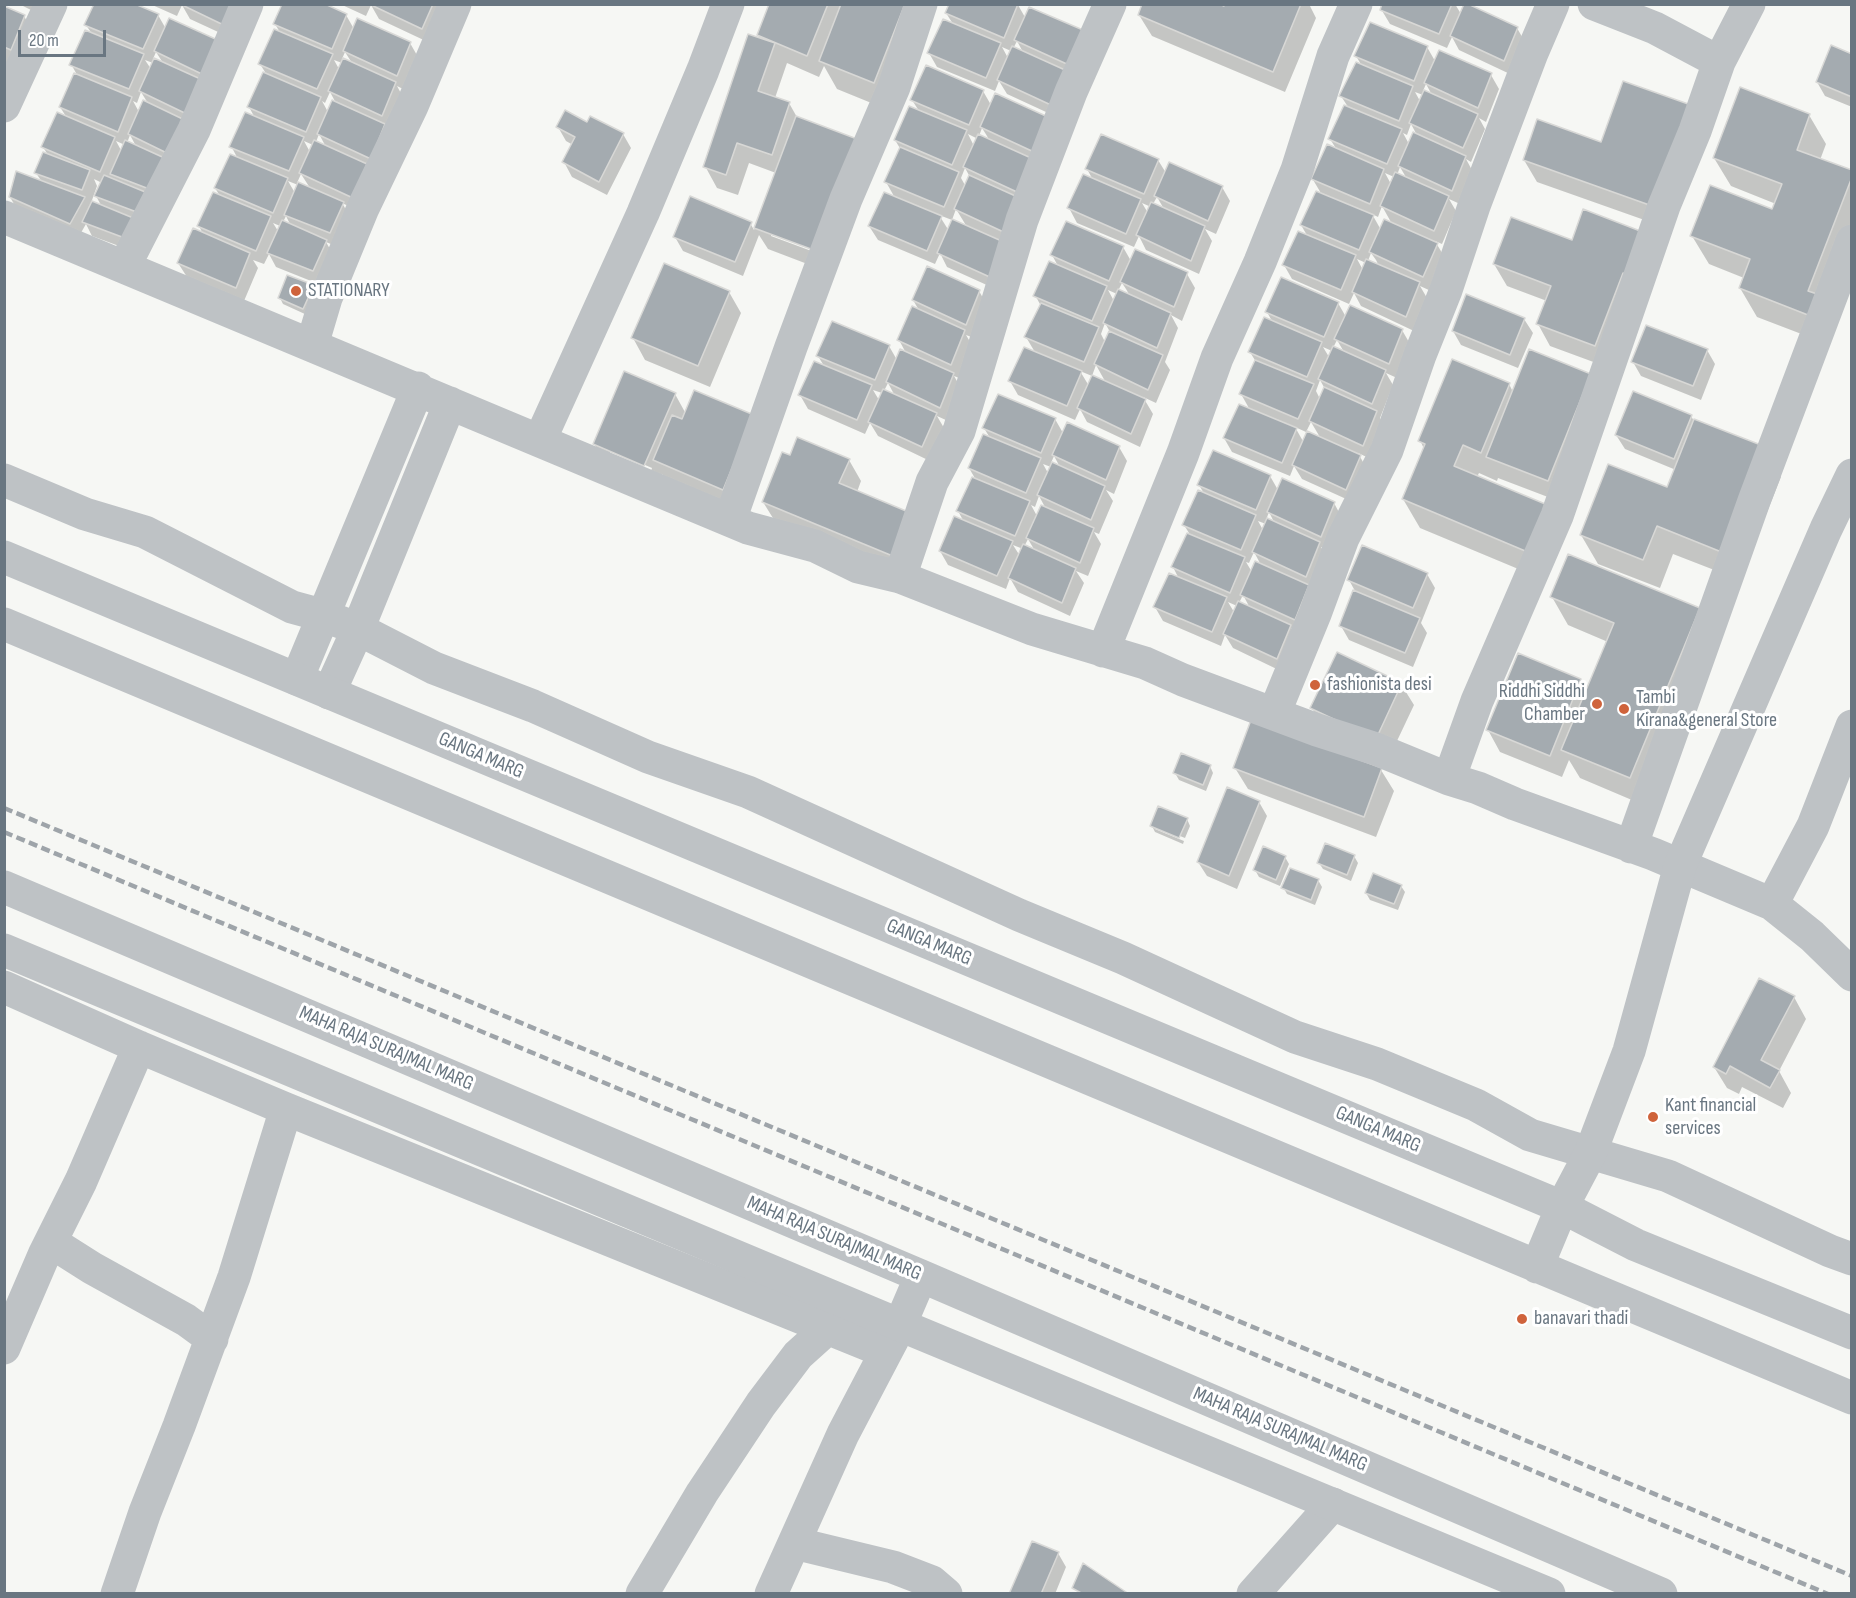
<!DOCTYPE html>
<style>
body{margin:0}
#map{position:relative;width:1856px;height:1598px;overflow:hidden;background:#f6f7f4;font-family:"Sofia Sans Condensed",sans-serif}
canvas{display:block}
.frame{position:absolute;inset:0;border:6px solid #697681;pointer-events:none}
.scale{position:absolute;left:18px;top:30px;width:88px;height:27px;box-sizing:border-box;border:3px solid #697681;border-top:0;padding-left:8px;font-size:18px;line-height:21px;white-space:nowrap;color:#697681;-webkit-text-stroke:4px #fff;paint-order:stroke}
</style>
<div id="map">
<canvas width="1856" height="1598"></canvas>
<div class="frame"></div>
<div class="scale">20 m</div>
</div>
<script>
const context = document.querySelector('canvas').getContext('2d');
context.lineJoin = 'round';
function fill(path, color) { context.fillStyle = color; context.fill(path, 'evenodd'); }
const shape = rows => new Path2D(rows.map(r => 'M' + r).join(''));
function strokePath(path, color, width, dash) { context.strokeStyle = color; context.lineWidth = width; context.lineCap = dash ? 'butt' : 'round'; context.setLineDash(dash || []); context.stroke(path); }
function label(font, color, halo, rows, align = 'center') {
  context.font = font + ' "Sofia Sans Condensed",sans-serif'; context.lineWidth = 6; context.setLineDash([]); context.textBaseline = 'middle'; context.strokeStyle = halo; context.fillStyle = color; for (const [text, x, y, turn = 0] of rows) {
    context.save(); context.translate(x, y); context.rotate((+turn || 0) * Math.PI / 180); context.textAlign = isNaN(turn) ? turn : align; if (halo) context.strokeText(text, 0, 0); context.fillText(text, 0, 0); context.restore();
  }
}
fill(shape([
 [19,4,50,4,45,17],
 [150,4,252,4,242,43,190,19,182,5,177,16],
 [340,4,441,4,430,43,379,19,371,5,366,16],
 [771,4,932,4,891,111,837,89,824,66,819,77,787,63,775,98,789,103,798,119,831,273,768,249,759,235,743,276,683,251,675,237,750,223,754,230,776,173,749,163,738,195,717,188,705,166,761,40,758,35],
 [771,233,826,254,825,256,771,236],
 [1226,4,1309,4,1316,18,1285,92,1152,36,1139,15,1224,8],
 [1384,4,1455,4,1461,14,1517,28,1525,42,1512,75,1459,50,1452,37,1447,48,1390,24,1381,9],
 [1018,5,1026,19,1082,32,1059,118,1007,94,999,81,995,91,937,67,929,53,953,24,946,13],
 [1017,41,1024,54,1013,49],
 [1002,47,1011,51,1008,58],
 [4,7,24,16,32,30,4,102],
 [158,15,166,29,221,43,138,253,92,236,86,224,78,238,18,211,10,197,42,182,36,173,48,155,43,147,67,118,60,107,76,73,71,64,92,34,86,25],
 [156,52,163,63,153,59],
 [145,60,153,63,151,69],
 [141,92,149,105,139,112,133,101,137,103],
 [130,135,137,148,127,143],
 [116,141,125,145,122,152],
 [94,179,102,183,96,196,102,207,91,203,97,186],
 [346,15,354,29,410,43,418,57,405,90,397,86,403,97,361,212,342,203,351,218,338,247,326,242,334,256,321,285,276,267,269,254,264,264,253,260,258,268,244,301,187,277,178,263,203,234,199,226,220,196,215,188,238,159,231,146,255,118,249,107,265,72,260,64,281,34,275,24],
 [345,52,352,63,342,59],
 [334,60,342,63,339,69],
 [330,92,337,105,328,112,322,101,325,103],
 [319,134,326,147,316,142],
 [304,141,313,145,310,152],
 [301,174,310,188,297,183],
 [288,181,298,185,295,193],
 [286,216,291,226,283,222],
 [273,223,280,226,278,231],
 [1427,47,1435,61,1491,75,1499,89,1486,122,1479,118,1485,129,1471,162,1466,159,1473,172,1460,204,1449,199,1456,211,1442,244,1435,241,1445,258,1431,291,1420,286,1427,298,1414,331,1361,306,1354,293,1349,304,1292,279,1284,265,1308,237,1301,225,1322,195,1312,178,1337,150,1330,139,1348,107,1341,96,1362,66,1356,56],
 [1426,84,1432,95,1423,91],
 [1415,92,1423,95,1420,101],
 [1411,124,1418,137,1409,144,1403,133,1407,135],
 [1400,167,1407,179,1397,175],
 [1385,173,1394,177,1391,184],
 [1382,206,1392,224,1381,230,1372,214,1378,217],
 [1371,253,1376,260,1379,266,1368,261],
 [1357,259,1366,263,1363,270],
 [1852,55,1852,107,1825,96,1817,82],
 [983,91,991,105,1047,119,1000,291,947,267,940,253,935,264,878,240,869,226,895,198,886,182,901,150,895,140,919,111,912,100],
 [982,128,987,136,989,140,979,136],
 [968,134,978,139,974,146],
 [965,168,970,177,966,187,961,178],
 [956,209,967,227,949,231,939,215,952,220],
 [1809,115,1826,144,1820,160,1852,172,1852,247,1825,343,1757,317,1740,288,1744,278,1709,264,1692,236,1773,211,1776,204,1731,186,1714,158],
 [588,124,623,134,631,148,607,195,572,177,564,162,573,145,566,141,558,127],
 [1602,144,1667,228,1537,182,1524,160],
 [1158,160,1166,173,1222,187,1230,201,1216,234,1205,229,1212,241,1199,274,1146,250,1139,236,1134,247,1077,223,1069,208,1093,180,1087,169],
 [1157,197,1164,209,1153,204],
 [1142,203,1151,207,1148,213],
 [1647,235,1607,367,1550,346,1538,324,1547,301,1507,286,1494,264],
 [1123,247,1131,261,1187,274,1195,288,1182,321,1171,315,1178,328,1165,362,1170,370,1156,403,1143,397,1153,414,1140,447,1087,422,1080,409,1075,420,1018,395,1010,381,1036,354,1026,337,1041,306,1035,295,1058,266,1052,255],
 [1122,283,1126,289,1130,296,1118,291],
 [1108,290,1117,294,1114,301],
 [1105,323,1110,332,1105,342,1101,334],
 [1096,365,1106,383,1089,386,1080,371,1092,376],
 [313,286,307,315,283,304,280,298],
 [979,291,987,305,974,338,966,335,972,345,959,378,954,376,961,388,948,421,937,416,944,428,930,461,878,436,870,423,865,434,808,409,800,395,824,366,818,356,889,346,897,360,906,353,899,340,920,312,913,300],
 [888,383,895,396,884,391],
 [873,390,882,393,879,400],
 [729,292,741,313,710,387,645,360,633,338],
 [1338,303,1346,317,1402,330,1410,344,1397,378,1386,373,1393,385,1380,418,1384,427,1371,459,1358,453,1368,471,1355,503,1302,479,1294,466,1290,476,1232,452,1224,438,1250,410,1241,394,1256,362,1250,352,1273,323,1267,312],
 [1337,340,1344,352,1333,348],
 [1323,347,1332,351,1329,357],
 [1320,380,1325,389,1320,399,1316,391],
 [1311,422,1321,439,1304,443,1295,427,1306,432],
 [1524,319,1533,333,1518,368,1461,345,1453,331],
 [1707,350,1715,364,1701,400,1641,376,1633,362],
 [1590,375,1561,502,1498,478,1497,481,1479,473,1477,477,1547,581,1420,528,1403,499,1424,449,1420,440,1509,384,1513,392],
 [675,394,686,414,735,510,667,482,662,474,657,487,607,465,594,444],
 [610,450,652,468,651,471,610,453],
 [1691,416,1694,421,1764,448,1781,477,1740,580,1673,554,1660,588,1598,564,1581,535,1668,489,1676,470,1625,449,1616,435],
 [1055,419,1063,433,1119,447,1127,461,1114,494,1106,490,1113,501,1099,534,1094,532,1101,544,1088,576,1076,571,1084,583,1070,616,1018,592,1010,578,1006,589,948,565,940,551,964,522,958,511,976,480,969,468,990,438,984,428],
 [1054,456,1060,467,1051,463],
 [1043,464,1051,467,1048,473],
 [1039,496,1046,509,1037,516,1031,505,1035,507],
 [1028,539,1035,551,1024,547],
 [1013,545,1023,549,1020,556],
 [790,457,849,460,861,481,857,492,913,579,776,523,763,502],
 [1270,476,1278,490,1334,503,1342,518,1329,550,1321,547,1327,558,1303,633,1291,628,1299,640,1285,673,1233,648,1225,635,1221,646,1163,621,1155,607,1179,579,1173,567,1189,533,1184,525,1205,495,1199,485],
 [1269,512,1275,524,1266,520],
 [1258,521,1266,524,1263,530],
 [1254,552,1261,565,1252,572,1246,562,1249,563],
 [1243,595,1250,608,1239,603],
 [1228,602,1237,606,1234,612],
 [1427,574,1435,588,1421,623,1427,633,1413,667,1349,640,1341,626,1355,591,1349,580],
 [1552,597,1699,610,1646,806,1580,778,1569,760,1562,777,1500,752,1488,730,1580,680,1587,692,1608,642,1568,625],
 [1401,684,1414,705,1388,760,1324,730,1312,708],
 [1210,766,1213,773,1206,791,1179,780,1175,773],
 [1235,768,1381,770,1394,791,1376,837,1248,789],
 [1259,802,1267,816,1237,889,1207,876,1198,862],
 [1187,819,1190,826,1185,838,1155,826,1155,829,1184,841,1183,844,1155,832,1152,826],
 [1354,856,1358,863,1351,881,1323,869,1319,863],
 [1285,857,1289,864,1280,886,1259,877,1255,870],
 [1318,880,1322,887,1315,905,1287,894,1283,887],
 [1401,886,1405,892,1398,910,1370,900,1366,893],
 [1794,997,1806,1019,1779,1071,1791,1093,1783,1108,1742,1087,1739,1094,1727,1088,1714,1067],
 [1058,1553,1066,1567,1055,1594,1011,1594]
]), '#0003');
const building = shape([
 [94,4,135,4,159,14,143,49,84,25,94,4],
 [180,4,244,4,234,30,180,4],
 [282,4,325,4,347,14,332,49,273,24,282,4],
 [369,4,433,4,422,29,369,4],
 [769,4,828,4,807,56,757,35,769,4],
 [841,4,905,4,874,83,819,61,841,4],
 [949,4,1018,4,1004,38,945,13,949,4],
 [1142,4,1219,4,1224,6,1224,4,1301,4,1273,72,1138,15,1142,4],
 [1382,4,1452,4,1439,34,1380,10,1382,4],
 [1464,4,1468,4,1518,27,1504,61,1450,36,1464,4],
 [4,6,25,15,11,50,4,47,4,6],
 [1029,7,1083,30,1069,65,1014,40,1029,7],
 [169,18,222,42,208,77,154,51,169,18],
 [357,18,411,42,397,76,343,51,357,18],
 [943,19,1001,43,986,78,927,53,943,19],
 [1370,22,1428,46,1414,81,1354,56,1370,22],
 [274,29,333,54,317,89,258,64,274,29],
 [85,30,144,54,129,89,69,65,85,30],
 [748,34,775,43,758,91,790,102,772,155,737,143,726,175,703,167,748,34],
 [1831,45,1852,54,1852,97,1816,82,1831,45],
 [1012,46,1065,70,1051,105,997,80,1012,46],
 [1439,50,1492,73,1478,108,1424,83,1439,50],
 [154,58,207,82,193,117,139,91,154,58],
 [343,58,396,82,382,116,328,91,343,58],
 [1356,62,1413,86,1399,121,1339,96,1356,62],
 [926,65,984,90,969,125,910,100,926,65],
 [263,72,321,97,306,132,247,107,263,72],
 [74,73,132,97,118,132,59,107,74,73],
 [1623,81,1691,105,1655,207,1523,160,1537,119,1601,142,1623,81],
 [1740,87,1810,114,1797,150,1852,170,1852,177,1808,291,1817,294,1808,315,1739,288,1750,259,1690,236,1710,185,1772,209,1782,184,1713,158,1740,87],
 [1424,90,1478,114,1463,148,1409,123,1424,90],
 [995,93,1048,117,1034,152,980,127,995,93],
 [143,100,193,124,175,157,128,134,143,100],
 [332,100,385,124,371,159,317,134,332,100],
 [1344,105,1402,129,1387,164,1328,139,1344,105],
 [909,106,967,130,952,165,894,140,909,106],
 [565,110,587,122,590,116,624,133,599,182,562,162,575,137,556,127,565,110],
 [57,112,115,137,100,172,41,147,57,112],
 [245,112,304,137,289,171,229,147,245,112],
 [796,116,857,139,819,252,754,228,796,116],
 [1413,132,1466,156,1452,191,1398,166,1413,132],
 [978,134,1031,158,1017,192,963,167,978,134],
 [1101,134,1159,159,1144,194,1085,169,1101,134],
 [125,140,171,161,157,192,110,174,125,140],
 [314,140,367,164,353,198,299,173,314,140],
 [1327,144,1384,169,1370,204,1311,179,1327,144],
 [900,147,959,172,944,207,884,182,900,147],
 [43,152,90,170,82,190,34,173,43,152],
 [230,154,288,178,273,213,214,188,230,154],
 [1169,162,1223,186,1208,221,1154,196,1169,162],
 [16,171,85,197,70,224,9,197,16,171],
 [1395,172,1449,196,1434,231,1380,206,1395,172],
 [1083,174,1141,199,1126,234,1067,208,1083,174],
 [104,175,150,194,142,214,94,196,104,175],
 [969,175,1022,199,1008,234,954,209,969,175],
 [298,182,344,202,330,233,284,215,298,182],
 [1316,191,1374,215,1359,250,1300,225,1316,191],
 [213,192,271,216,256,251,197,226,213,192],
 [884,192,942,216,927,251,868,226,884,192],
 [690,196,752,222,735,262,673,237,690,196],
 [92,201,138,220,130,240,82,222,92,201],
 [1151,202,1205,226,1191,261,1136,235,1151,202],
 [1583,209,1648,234,1633,277,1623,273,1595,346,1536,324,1551,286,1493,264,1511,217,1572,240,1583,209],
 [952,219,1006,243,992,278,937,253,952,219],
 [1384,219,1438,243,1423,277,1369,252,1384,219],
 [282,220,327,240,313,271,267,253,282,220],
 [1066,221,1124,246,1109,281,1050,255,1066,221],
 [193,228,250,253,236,288,177,263,193,228],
 [1298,231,1356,255,1341,290,1282,265,1298,231],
 [1135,249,1188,272,1174,307,1120,282,1135,249],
 [1366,259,1420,282,1406,317,1352,292,1366,259],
 [1049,261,1107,286,1092,321,1033,296,1049,261],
 [664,263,730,291,698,366,631,338,664,263],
 [927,266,980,290,966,325,912,300,927,266],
 [287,275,314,285,303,309,278,298,287,275],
 [1281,277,1339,302,1324,337,1265,312,1281,277],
 [1118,289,1171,313,1157,348,1103,323,1118,289],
 [1466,294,1525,318,1510,355,1452,331,1466,294],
 [1041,303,1099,327,1084,362,1024,337,1041,303],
 [1350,305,1403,329,1389,364,1334,339,1350,305],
 [912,306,965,330,951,365,897,340,912,306],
 [1264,317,1322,342,1307,377,1248,352,1264,317],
 [832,321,890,345,875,380,816,356,832,321],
 [1646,325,1708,349,1693,386,1631,362,1646,325],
 [1109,331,1163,355,1148,390,1094,364,1109,331],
 [1333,346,1386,370,1372,404,1318,379,1333,346],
 [1024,347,1082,371,1067,406,1008,381,1024,347],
 [900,349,954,373,940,408,886,382,900,349],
 [1529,349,1591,374,1548,481,1486,457,1529,349],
 [1452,359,1510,383,1481,453,1463,445,1454,466,1550,506,1530,553,1402,499,1425,444,1418,441,1452,359],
 [1255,360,1314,384,1298,419,1239,394,1255,360],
 [814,361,872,385,857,420,798,395,814,361],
 [624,371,676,393,644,466,593,444,624,371],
 [1092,375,1146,399,1131,434,1077,408,1092,375],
 [1324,387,1377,411,1363,446,1309,421,1324,387],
 [883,389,937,413,922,447,868,422,883,389],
 [694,390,754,415,723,490,653,460,672,415,682,419,694,390],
 [1633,391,1692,415,1674,459,1615,435,1633,391],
 [998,394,1056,418,1041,453,982,428,998,394],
 [1239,404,1297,428,1282,463,1223,438,1239,404],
 [1694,419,1766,447,1724,553,1657,526,1643,560,1580,535,1608,464,1667,487,1694,419],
 [1067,422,1120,446,1106,480,1052,455,1067,422],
 [1307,431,1361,455,1346,490,1292,465,1307,431],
 [983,434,1041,458,1026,493,968,468,983,434],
 [797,437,850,459,839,483,918,516,900,559,762,502,782,452,790,455,797,437],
 [1213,450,1271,475,1256,510,1197,485,1213,450],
 [1052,462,1105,486,1091,520,1037,495,1052,462],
 [972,477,1030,501,1015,536,956,511,972,477],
 [1282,478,1335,502,1321,537,1267,512,1282,478],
 [1198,490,1256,515,1241,550,1182,525,1198,490],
 [1041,505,1094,528,1080,563,1026,538,1041,505],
 [954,516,1013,541,997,576,939,551,954,516],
 [1267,518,1320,542,1306,577,1252,552,1267,518],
 [1187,533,1245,557,1230,593,1171,567,1187,533],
 [1023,544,1076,568,1062,603,1008,578,1023,544],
 [1362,545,1428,573,1413,608,1347,580,1362,545],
 [1568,554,1700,608,1630,778,1561,750,1614,623,1550,597,1568,554],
 [1255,561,1309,585,1295,620,1240,595,1255,561],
 [1169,573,1227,597,1212,632,1153,607,1169,573],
 [1353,590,1420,618,1405,653,1339,626,1353,590],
 [1238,601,1291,625,1277,659,1223,634,1238,601],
 [1337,652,1402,683,1376,739,1310,708,1337,652],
 [1518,653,1581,679,1550,756,1486,730,1518,653],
 [1251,720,1382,768,1364,817,1233,768,1251,720],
 [1181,753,1211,765,1203,785,1173,773,1181,753],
 [1227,787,1260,801,1229,876,1197,862,1227,787],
 [1158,806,1188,818,1179,838,1150,826,1158,806],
 [1325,843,1355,855,1347,875,1317,863,1325,843],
 [1263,846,1286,856,1276,880,1253,870,1263,846],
 [1290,868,1319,879,1311,900,1281,888,1290,868],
 [1373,873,1402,885,1394,904,1365,893,1373,873],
 [1759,978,1795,996,1761,1060,1780,1070,1770,1088,1730,1066,1726,1074,1713,1067,1759,978],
 [1032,1541,1059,1552,1041,1594,1009,1594,1032,1541],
 [1083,1563,1129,1594,1083,1594,1072,1588,1083,1563]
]);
fill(building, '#a4abb0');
strokePath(building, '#d8d8d6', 1.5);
strokePath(shape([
 [1594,4,1655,28,1719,62],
 [4,106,51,4],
 [4,217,748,528,815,546,858,567,900,577,1032,629,1145,663,1183,680,1317,730,1376,749,1449,779,1478,788,1515,804,1653,854,1772,904,1812,936,1852,975],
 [124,267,194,130,247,4],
 [312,345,326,298,363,208,412,106,455,4],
 [540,440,643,213,703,70,728,4],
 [4,480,85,514,145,532,292,607,325,616,358,629,434,668,533,706,648,757,748,792,1019,915,1123,958,1295,1037,1377,1064,1476,1105,1530,1135,1668,1176,1830,1251,1852,1259],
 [730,520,791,347,846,199,894,87,921,4],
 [900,577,932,482,959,431,1022,220,1071,92,1110,4],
 [1103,651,1183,453,1217,358,1260,262,1297,170,1333,56,1356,4],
 [297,679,418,388],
 [329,693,358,629,450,403],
 [1274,714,1315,614,1343,538,1387,450,1420,355,1446,290,1474,206,1532,53,1553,4],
 [1449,779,1477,701,1557,516,1664,206,1695,131,1719,62,1749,4],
 [1631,847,1754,501,1852,241],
 [1772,904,1813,826,1852,726],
 [4,987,139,1047,286,1109,886,1352],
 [51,1242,92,1268,186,1320,212,1339],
 [4,1348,44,1255,81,1181,139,1047],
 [794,1543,893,1567,932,1582,946,1594],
 [117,1594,145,1512,179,1426,234,1277,286,1109],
 [642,1594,702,1493,761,1404,798,1355,828,1328],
 [771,1594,843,1434,896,1333],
 [1253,1594,1333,1504]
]), '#bec2c5', 33);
strokePath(shape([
 [4,557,1562,1207,1636,1245,1852,1333],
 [4,624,1852,1398],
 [4,887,921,1276,1661,1594],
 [4,950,900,1325,1549,1594],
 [1537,1267,1562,1207,1590,1154,1629,1051,1680,866,1826,529,1852,475],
 [900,1325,921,1276]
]), '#bec2c5', 33);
strokePath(shape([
 [4,808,1852,1576],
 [4,832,1828,1594]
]), '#9ea4a9', 4.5, [9, 4.5]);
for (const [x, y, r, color] of [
 [296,291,6,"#cf633b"],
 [1315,685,6,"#cf633b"],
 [1597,704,6,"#cf633b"],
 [1624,709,6,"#cf633b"],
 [1653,1117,6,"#cf633b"],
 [1522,1319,6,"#cf633b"]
]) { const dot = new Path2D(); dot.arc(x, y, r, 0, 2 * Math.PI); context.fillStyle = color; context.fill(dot); strokePath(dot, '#fff', 2); }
label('20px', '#697681', '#fff', [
 ["STATIONARY",308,291],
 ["fashionista desi",1327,685],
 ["Riddhi Siddhi",1585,692,"right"],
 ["Chamber",1585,715,"right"],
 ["Tambi",1636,698],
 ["Kirana&general Store",1636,721],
 ["Kant financial",1665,1106],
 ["services",1665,1129],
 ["banavari thadi",1534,1319]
], 'left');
label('20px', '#697681', '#fff', [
 ["GANGA MARG",481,756,23],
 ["GANGA MARG",929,943,23],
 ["MAHA RAJA SURAJMAL MARG",386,1049,23],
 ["GANGA MARG",1378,1130,23],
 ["MAHA RAJA SURAJMAL MARG",834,1239,23],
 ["MAHA RAJA SURAJMAL MARG",1280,1430,23]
]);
</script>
